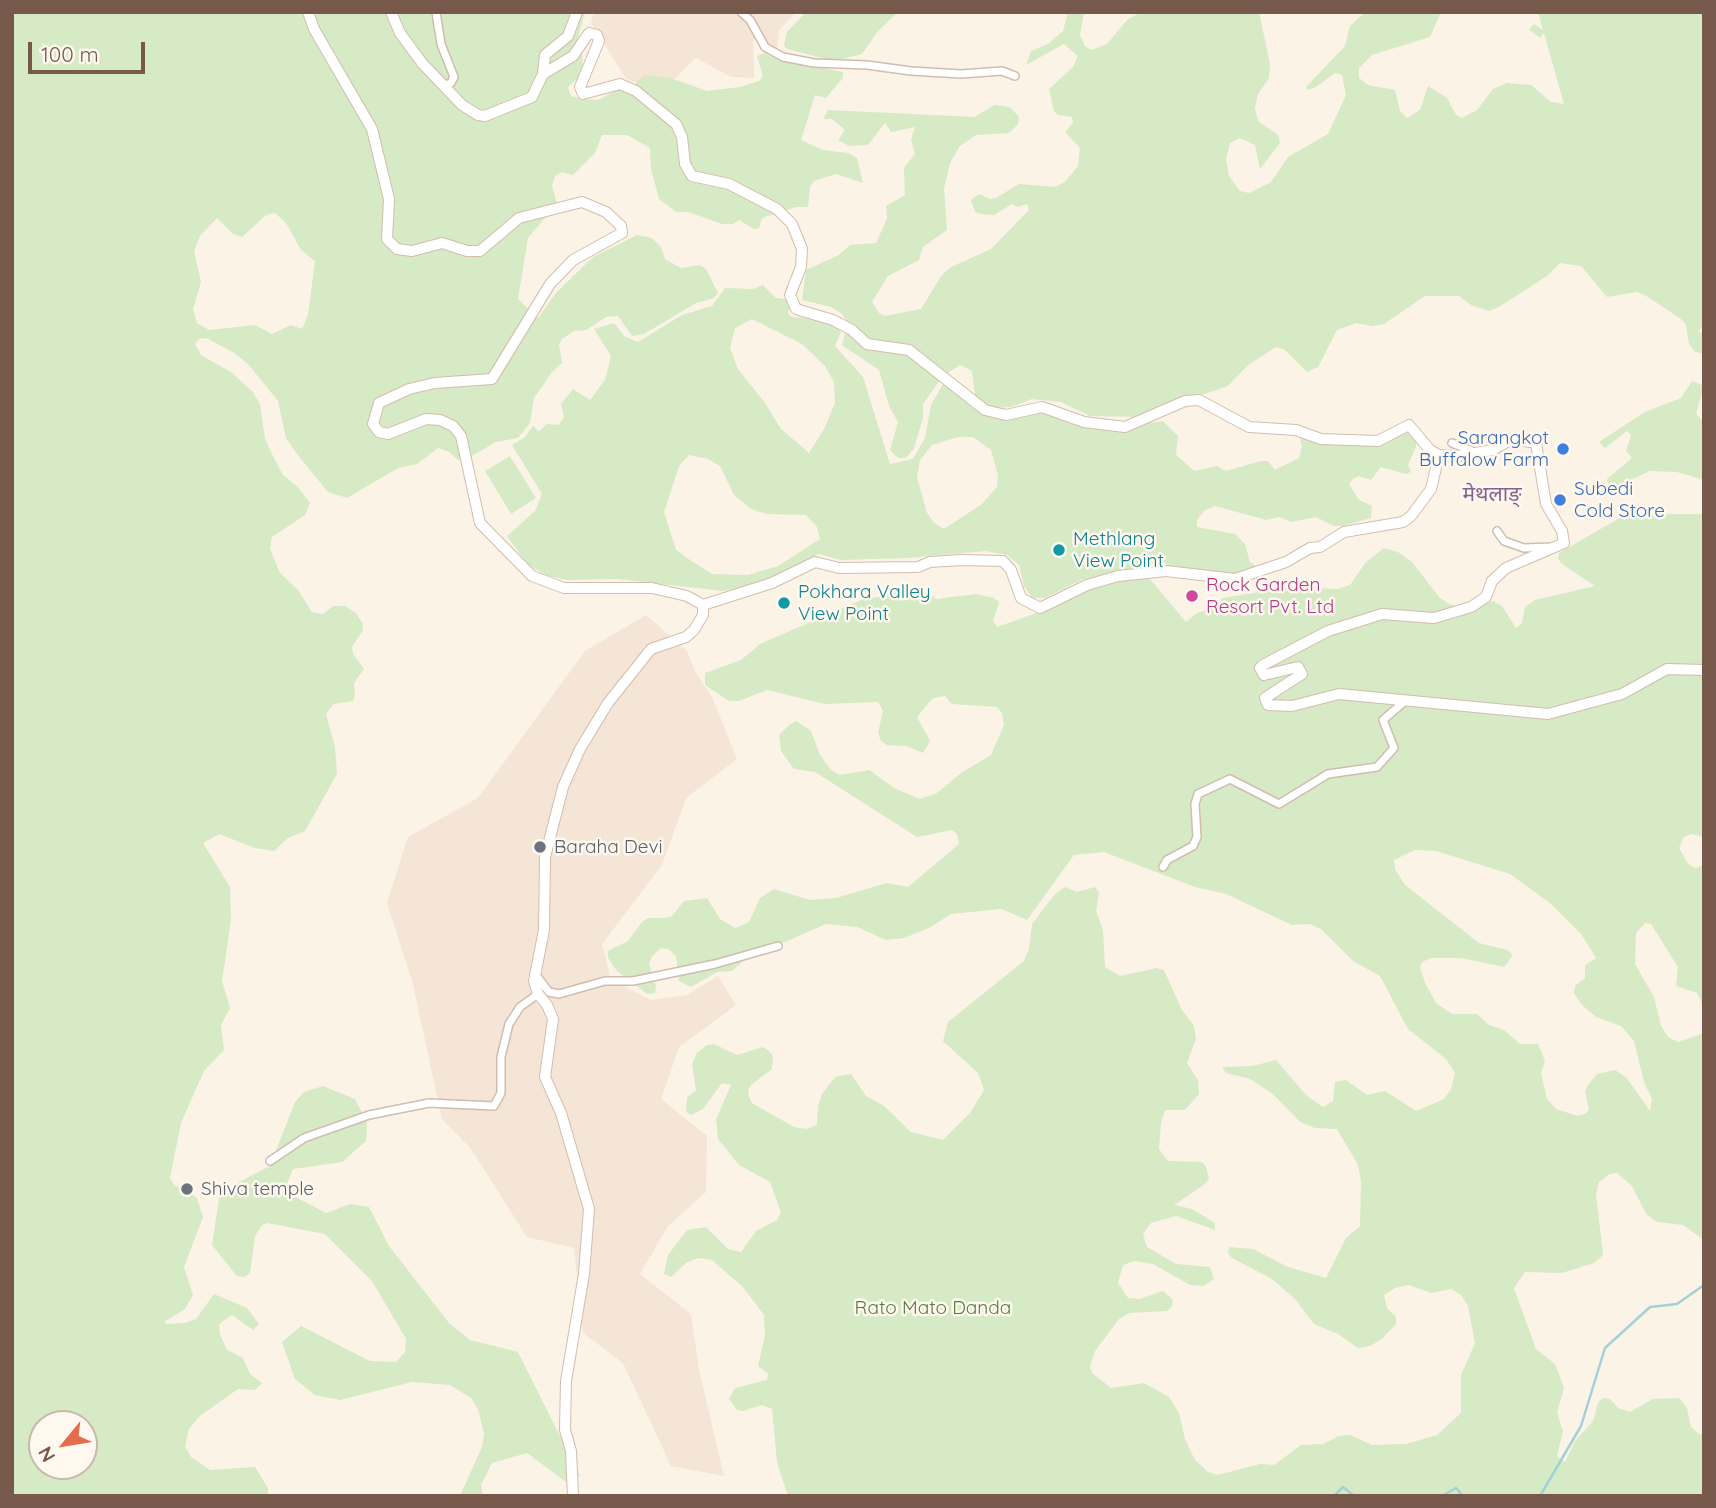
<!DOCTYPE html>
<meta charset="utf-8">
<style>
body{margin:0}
#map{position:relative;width:1716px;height:1508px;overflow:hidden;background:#fcf3e7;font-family:Quicksand,sans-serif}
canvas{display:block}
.frame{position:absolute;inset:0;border:14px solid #76594b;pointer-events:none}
.north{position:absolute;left:28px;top:1410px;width:70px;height:70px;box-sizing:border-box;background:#fff8ee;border:2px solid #c8b8ad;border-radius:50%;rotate:240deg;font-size:19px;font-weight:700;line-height:28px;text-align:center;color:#76594b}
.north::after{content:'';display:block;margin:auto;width:24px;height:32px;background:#e56b4e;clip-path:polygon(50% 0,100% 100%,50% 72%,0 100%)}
.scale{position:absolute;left:28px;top:42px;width:117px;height:32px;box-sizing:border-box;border:4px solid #76594b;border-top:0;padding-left:9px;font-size:21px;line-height:24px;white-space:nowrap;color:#76594b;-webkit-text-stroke:5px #fff8ee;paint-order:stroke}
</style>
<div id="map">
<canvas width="1716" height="1508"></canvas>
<div class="frame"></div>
<div class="north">N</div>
<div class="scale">100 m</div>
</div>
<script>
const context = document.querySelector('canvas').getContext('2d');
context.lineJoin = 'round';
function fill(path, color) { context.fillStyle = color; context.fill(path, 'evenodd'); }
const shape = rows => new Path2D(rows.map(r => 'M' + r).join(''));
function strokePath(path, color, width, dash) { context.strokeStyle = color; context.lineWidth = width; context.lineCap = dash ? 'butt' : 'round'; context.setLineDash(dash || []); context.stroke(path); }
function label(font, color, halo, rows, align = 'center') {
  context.font = font + ' Quicksand,"Noto Sans Devanagari",sans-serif'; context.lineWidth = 5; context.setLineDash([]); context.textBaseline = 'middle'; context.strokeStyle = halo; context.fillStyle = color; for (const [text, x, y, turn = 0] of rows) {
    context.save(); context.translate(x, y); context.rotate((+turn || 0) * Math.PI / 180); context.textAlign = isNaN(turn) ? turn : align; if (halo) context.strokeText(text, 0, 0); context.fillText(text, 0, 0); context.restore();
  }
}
fill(shape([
 [594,12,796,12,779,30,777,50,753,39,754,78,731,77,696,58,664,89,627,80,591,23],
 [646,615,687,651,695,671,713,699,737,759,686,798,662,865,602,944,611,980,651,1000,687,995,718,976,736,1005,679,1047,661,1099,707,1136,706,1192,668,1226,640,1274,691,1314,699,1370,724,1476,671,1466,623,1363,583,1333,574,1248,527,1237,471,1149,442,1119,413,984,387,903,408,837,478,798,585,651]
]), '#f4e5d6');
fill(shape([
 [12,12,585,12,577,41,582,51,583,74,568,87,571,96,581,99,598,100,622,87,628,90,645,75,671,78,707,91,740,87,759,81,763,76,757,56,764,53,777,59,843,72,843,78,826,98,815,95,801,140,823,150,848,153,857,158,863,183,836,174,814,181,810,187,808,207,796,207,762,218,759,228,754,229,739,220,733,224,722,224,688,212,676,212,659,199,651,169,650,148,627,135,602,135,595,153,573,175,562,172,555,176,552,185,557,204,528,238,518,299,538,318,556,293,593,257,637,235,652,238,661,247,665,259,681,268,700,265,706,269,718,293,714,298,696,303,644,334,632,336,618,316,606,317,586,330,574,331,562,339,559,345,562,363,552,372,534,398,530,423,518,438,496,442,465,460,458,460,449,452,438,448,417,464,398,468,347,498,328,492,297,454,286,438,278,401,248,364,233,352,206,338,199,339,195,344,201,355,231,372,253,392,260,404,265,439,273,456,283,475,298,487,310,503,305,515,272,537,270,549,280,573,298,590,312,612,323,614,333,606,345,606,356,613,363,624,363,630,352,647,353,654,364,669,354,683,355,695,353,701,334,704,326,714,335,747,337,774,305,831,288,838,274,851,255,848,219,834,203,843,230,887,231,920,222,981,230,1008,221,1025,224,1050,204,1071,181,1123,170,1178,175,1186,184,1188,197,1198,203,1217,184,1267,193,1295,185,1309,164,1322,166,1324,184,1323,196,1319,214,1294,247,1308,259,1324,253,1330,232,1315,219,1324,220,1335,227,1350,243,1358,250,1374,262,1383,255,1390,238,1389,200,1416,189,1429,185,1446,191,1457,210,1470,255,1467,268,1488,268,1494,264,1496,12,1496],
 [275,213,286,223,301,250,315,261,308,315,302,329,291,325,272,334,255,325,209,330,197,323,193,309,201,282,194,251,200,236,217,218,233,234,242,237,266,215],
 [42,1424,84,1424,84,1466,42,1466],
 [806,12,898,12,878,31,862,54,834,61,787,49,784,45,787,32],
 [1068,12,1084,12,1080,35,1085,46,1091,50,1107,44,1127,20,1141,12,1259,12,1270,64,1269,78,1258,94,1255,108,1258,121,1278,135,1280,143,1260,169,1255,145,1240,138,1230,143,1226,159,1229,176,1240,191,1249,193,1271,182,1288,157,1328,134,1346,95,1342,75,1335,73,1316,87,1308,90,1306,87,1345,46,1350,26,1365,12,1441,12,1430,37,1372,55,1359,68,1359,78,1368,85,1395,90,1400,111,1407,118,1420,110,1428,86,1447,98,1456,115,1462,118,1477,110,1493,89,1507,83,1531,85,1551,102,1564,104,1544,33,1540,38,1529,30,1534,24,1543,30,1538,12,1704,12,1704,325,1698,332,1704,333,1704,354,1695,352,1689,344,1686,325,1681,319,1648,297,1637,292,1607,297,1581,266,1560,263,1547,276,1499,307,1489,311,1471,305,1459,296,1425,296,1384,324,1372,326,1356,323,1337,330,1318,367,1307,372,1285,350,1276,347,1248,365,1228,386,1137,417,1090,416,1061,402,1032,399,1011,407,988,408,980,404,975,395,972,371,960,365,943,376,923,404,923,418,914,448,906,458,898,458,890,450,898,422,889,406,879,370,842,345,848,323,841,313,831,307,802,300,806,270,839,255,850,245,876,243,887,219,886,206,905,195,904,168,915,154,911,140,915,127,891,132,885,123,868,145,849,146,838,140,845,130,832,119,823,119,828,110,974,117,995,105,1010,107,1019,117,1018,124,1009,133,976,135,960,146,950,163,944,189,947,230,923,247,919,260,888,276,872,302,879,313,885,316,921,309,941,276,951,267,991,249,1029,210,1027,204,1018,207,1012,204,994,215,981,214,975,212,971,200,979,194,990,199,996,198,1019,184,1055,187,1065,182,1078,166,1080,148,1065,132,1073,123,1072,117,1058,115,1054,111,1049,89,1073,67,1078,56,1064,44,1026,65,1031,51,1048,44,1063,31],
 [763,285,776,298,786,299,790,305,788,314,792,317,819,319,837,327,841,332,835,346,863,377,890,464,913,459,925,438,931,405,943,384,956,389,971,407,984,415,1031,412,1045,413,1070,424,1104,429,1163,421,1178,436,1176,455,1194,471,1217,466,1226,471,1260,461,1268,461,1275,470,1299,458,1302,446,1300,439,1304,437,1312,442,1367,446,1387,443,1405,430,1416,430,1416,447,1408,465,1411,472,1406,474,1381,467,1371,480,1359,476,1353,479,1349,484,1359,500,1372,506,1371,518,1343,526,1334,526,1316,517,1291,522,1279,517,1266,520,1215,506,1204,511,1197,520,1197,527,1235,534,1245,544,1250,562,1258,567,1237,574,1205,574,1170,568,1164,562,1081,580,1045,598,1032,598,1024,586,1019,565,1007,555,986,551,908,558,841,560,819,554,769,580,724,591,617,579,567,580,548,576,528,565,507,536,535,511,542,494,512,445,525,437,533,426,539,431,547,424,559,425,564,417,561,404,573,389,590,400,605,380,611,356,594,329,614,323,624,336,638,342,682,315,712,306,725,288,753,289],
 [752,319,802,344,825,366,834,382,835,403,824,429,809,453,781,429,765,403,738,369,730,348,735,328],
 [958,437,973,437,991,450,998,476,997,487,982,504,944,529,934,523,927,513,917,477,920,460,932,445],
 [689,455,708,459,720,466,734,495,751,509,767,514,806,515,817,527,820,539,778,566,748,575,712,574,690,560,676,550,664,512,679,466],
 [1692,381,1704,386,1696,414,1704,422,1704,480,1677,472,1650,471,1610,489,1607,479,1632,458,1626,451,1631,435,1627,431,1605,448,1599,442,1645,412,1681,398],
 [510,456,536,498,511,514,485,471],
 [1651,514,1704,514,1704,837,1691,834,1684,837,1679,848,1688,864,1695,868,1704,865,1704,1007,1697,993,1676,986,1678,967,1651,924,1645,923,1636,933,1635,964,1654,997,1661,1026,1668,1037,1678,1042,1704,1033,1704,1240,1683,1225,1657,1222,1646,1214,1632,1186,1617,1173,1610,1174,1599,1182,1596,1194,1603,1255,1594,1263,1562,1273,1525,1272,1514,1288,1536,1349,1555,1364,1564,1388,1557,1413,1563,1431,1557,1456,1565,1462,1575,1441,1593,1421,1598,1403,1603,1398,1610,1399,1618,1408,1630,1412,1653,1399,1679,1398,1687,1408,1691,1427,1700,1435,1704,1432,1704,1496,788,1496,777,1462,772,1409,762,1405,743,1411,737,1410,729,1399,735,1388,767,1380,768,1374,758,1366,765,1335,764,1315,743,1287,712,1260,698,1258,686,1263,671,1277,664,1274,668,1255,687,1230,706,1227,728,1249,741,1252,756,1231,777,1220,781,1212,770,1182,739,1165,718,1139,716,1119,731,1085,722,1083,703,1109,691,1115,686,1111,687,1098,696,1090,692,1064,697,1053,707,1045,714,1044,737,1055,763,1047,769,1051,773,1056,772,1069,751,1085,748,1090,749,1097,752,1103,794,1127,806,1129,817,1125,818,1106,822,1094,835,1077,851,1074,866,1096,883,1105,911,1132,943,1140,970,1113,984,1090,978,1073,943,1041,948,1022,1024,961,1029,949,1032,924,1055,894,1065,887,1077,892,1095,887,1099,892,1096,911,1103,930,1105,967,1120,976,1157,968,1164,970,1182,1010,1194,1026,1196,1039,1187,1063,1198,1080,1199,1094,1185,1110,1165,1110,1161,1123,1159,1149,1168,1161,1202,1162,1206,1167,1209,1179,1205,1184,1174,1205,1192,1209,1215,1223,1215,1230,1176,1216,1151,1223,1143,1234,1147,1247,1176,1264,1210,1267,1214,1279,1204,1286,1190,1285,1153,1264,1134,1261,1123,1265,1118,1283,1128,1298,1140,1299,1163,1291,1173,1300,1172,1306,1167,1311,1130,1313,1119,1319,1095,1351,1090,1367,1092,1373,1111,1388,1144,1383,1169,1397,1179,1413,1185,1439,1195,1460,1208,1472,1218,1475,1260,1464,1274,1465,1301,1445,1323,1444,1339,1436,1350,1435,1372,1445,1406,1444,1437,1435,1461,1413,1461,1375,1475,1343,1468,1306,1461,1295,1451,1289,1432,1293,1408,1285,1395,1288,1384,1295,1387,1308,1396,1317,1396,1324,1382,1339,1370,1346,1358,1348,1338,1334,1314,1324,1295,1299,1272,1279,1232,1258,1228,1253,1229,1247,1253,1249,1288,1267,1326,1278,1346,1238,1360,1226,1361,1181,1358,1165,1337,1129,1315,1128,1300,1122,1273,1094,1250,1079,1226,1073,1222,1067,1253,1066,1276,1060,1307,1096,1323,1107,1333,1101,1335,1082,1346,1080,1367,1095,1385,1091,1416,1111,1444,1099,1451,1089,1455,1073,1446,1059,1408,1029,1380,976,1353,961,1322,930,1310,924,1292,925,1226,894,1195,887,1104,852,1074,855,1027,920,1001,909,951,914,929,928,904,938,886,940,857,927,826,924,769,949,752,953,732,971,717,972,691,987,679,981,676,956,670,950,661,948,652,956,649,964,656,986,655,993,647,994,617,971,608,958,608,951,628,941,642,922,648,918,666,918,672,916,684,901,707,898,720,919,735,928,749,922,760,898,774,889,810,900,836,898,887,883,908,887,959,844,957,834,952,830,917,837,815,772,794,769,781,751,779,735,789,725,796,721,811,731,820,755,831,770,840,775,869,770,896,789,920,799,937,793,961,773,991,755,1004,725,1002,713,997,707,952,704,945,696,933,698,917,717,930,741,923,753,907,746,887,745,881,741,878,733,883,711,878,702,825,704,767,690,739,701,729,701,705,685,705,673,741,660,760,644,861,600,909,591,924,591,936,599,976,594,994,598,999,602,993,621,997,627,1045,610,1091,587,1142,575,1150,579,1186,622,1197,613,1217,607,1222,598,1290,587,1338,589,1350,585,1366,562,1384,548,1398,552,1412,562,1439,597,1447,603,1465,609,1493,601,1502,606,1516,628,1522,623,1525,607,1535,600,1595,586,1562,564,1558,559,1559,553,1623,516],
 [1415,850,1436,851,1510,874,1550,903,1581,934,1596,958,1585,965,1585,978,1575,986,1574,993,1581,1004,1596,1017,1621,1026,1634,1041,1644,1082,1652,1099,1650,1111,1626,1077,1615,1070,1597,1074,1588,1085,1585,1091,1589,1110,1585,1114,1578,1116,1556,1109,1547,1099,1541,1073,1545,1061,1538,1044,1520,1044,1504,1030,1489,1025,1477,1014,1452,1014,1436,1003,1426,985,1420,968,1422,962,1431,958,1461,958,1504,967,1513,955,1507,950,1479,943,1405,885,1395,869,1394,860],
 [323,1086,355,1099,367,1122,366,1141,342,1162,293,1169,284,1191,326,1213,350,1204,369,1207,389,1246,449,1323,470,1340,518,1352,580,1476,566,1482,527,1453,492,1463,481,1485,483,1496,460,1496,482,1447,484,1434,478,1409,471,1398,450,1385,412,1382,340,1400,315,1395,295,1379,282,1342,301,1326,370,1361,396,1362,405,1352,406,1339,372,1281,325,1234,267,1223,262,1225,255,1236,250,1273,244,1277,237,1276,212,1245,220,1192,270,1166,295,1102,304,1092]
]), '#d5eac5');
strokePath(shape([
 [1334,1496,1343,1487,1354,1496],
 [1442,1496,1456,1488,1463,1496],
 [1540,1496,1581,1426,1605,1348,1650,1307,1677,1304,1704,1285]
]), '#a2d1d8', 2.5);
const street = shape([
 [436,12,441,44,454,77,451,83,445,85],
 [741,12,750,20,765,47,783,57,814,63,867,65,911,71,961,74,1002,71,1015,76],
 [1452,443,1472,451],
 [1497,531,1504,541,1524,548,1553,547],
 [1163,867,1167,860,1193,846,1197,837,1195,804,1198,794,1230,779,1279,804,1328,774,1377,767,1394,748,1383,720,1405,701],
 [535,974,549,992,559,994,605,981,633,981,715,964,778,946],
 [270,1161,304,1138,369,1115,429,1103,494,1106,501,1093,501,1057,509,1024,520,1007,538,994]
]);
const secondary = shape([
 [308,12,314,29,372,129,389,199,387,239,397,249,412,251,442,243,467,251,480,251,519,218,582,202,606,212,621,226,622,233,573,260,550,284,492,379,435,383,409,389,379,403,373,424,379,432,388,434,426,419,440,420,453,426,461,436,480,523,532,576,564,588,652,588,687,596,703,605],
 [391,12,400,33,422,63,462,105,478,115,485,116,532,97,543,74,573,56,589,33,597,35,599,41,580,87,583,94,620,84,636,91,676,124,682,137,685,164,692,176,729,184,777,209,792,224,802,249,801,267,790,295,796,309,833,320,852,330,867,344,909,350,985,410,1006,415,1042,407,1084,422,1125,427,1185,401,1199,400,1249,427,1296,430,1321,439,1378,441,1409,425,1430,450,1439,455,1458,456,1493,450,1512,439,1536,443,1546,504,1562,531,1564,543,1506,568,1492,581,1486,597,1471,607,1434,618,1382,614,1328,631,1263,665,1260,668,1264,675,1298,667,1302,674,1265,698,1268,705,1292,706,1339,694,1548,714,1622,694,1667,669,1704,670],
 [543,74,545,55,568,36,577,12],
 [703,605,772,583,815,562,839,568,918,567,930,562,961,560,1003,561,1011,570,1021,598,1040,608,1087,585,1118,576,1166,571,1235,579,1286,562,1310,548,1320,547,1344,532,1403,522,1411,516,1431,489,1439,455],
 [573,1496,571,1451,565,1430,566,1381,584,1274,589,1209,561,1113,545,1077,553,1019,547,1005,538,994,534,981,544,930,545,857,563,787,580,749,608,703,651,649,686,637,694,630,703,615,703,605]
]);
strokePath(street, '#d0bdaf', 10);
strokePath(secondary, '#d3bdad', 12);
strokePath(street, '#fff', 7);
strokePath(secondary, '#fff', 10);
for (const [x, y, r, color] of [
 [1563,449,7,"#3f7fe0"],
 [1560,500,7,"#3f7fe0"],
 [1059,550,7,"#0f9aa8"],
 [1192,596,7,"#d1479c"],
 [784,603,7,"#0f9aa8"],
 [540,847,7,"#6b7280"],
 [187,1189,7,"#6b7280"]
]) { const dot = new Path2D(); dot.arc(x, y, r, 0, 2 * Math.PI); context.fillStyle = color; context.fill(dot); strokePath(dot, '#fff8ee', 2.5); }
label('19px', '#366cbe', '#fff8ee', [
 ["Sarangkot",1549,438],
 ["Buffalow Farm",1549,460],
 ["Subedi",1574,489,"left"],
 ["Cold Store",1574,511,"left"]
], 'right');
label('19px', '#0d838f', '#fff8ee', [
 ["Methlang",1073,539],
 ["View Point",1073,561],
 ["Pokhara Valley",798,592],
 ["View Point",798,614]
], 'left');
label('19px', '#b23c85', '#fff8ee', [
 ["Rock Garden",1206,585],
 ["Resort Pvt. Ltd",1206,607]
], 'left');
label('19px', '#5b616d', '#fff8ee', [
 ["Baraha Devi",554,847],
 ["Shiva temple",201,1189]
], 'left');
label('19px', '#557c43', '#fff8ee', [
 ["Rato Mato Danda",933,1308]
]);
label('21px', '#816392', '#fff8ee', [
 ["मेथलाङ्",1492,495]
]);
</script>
